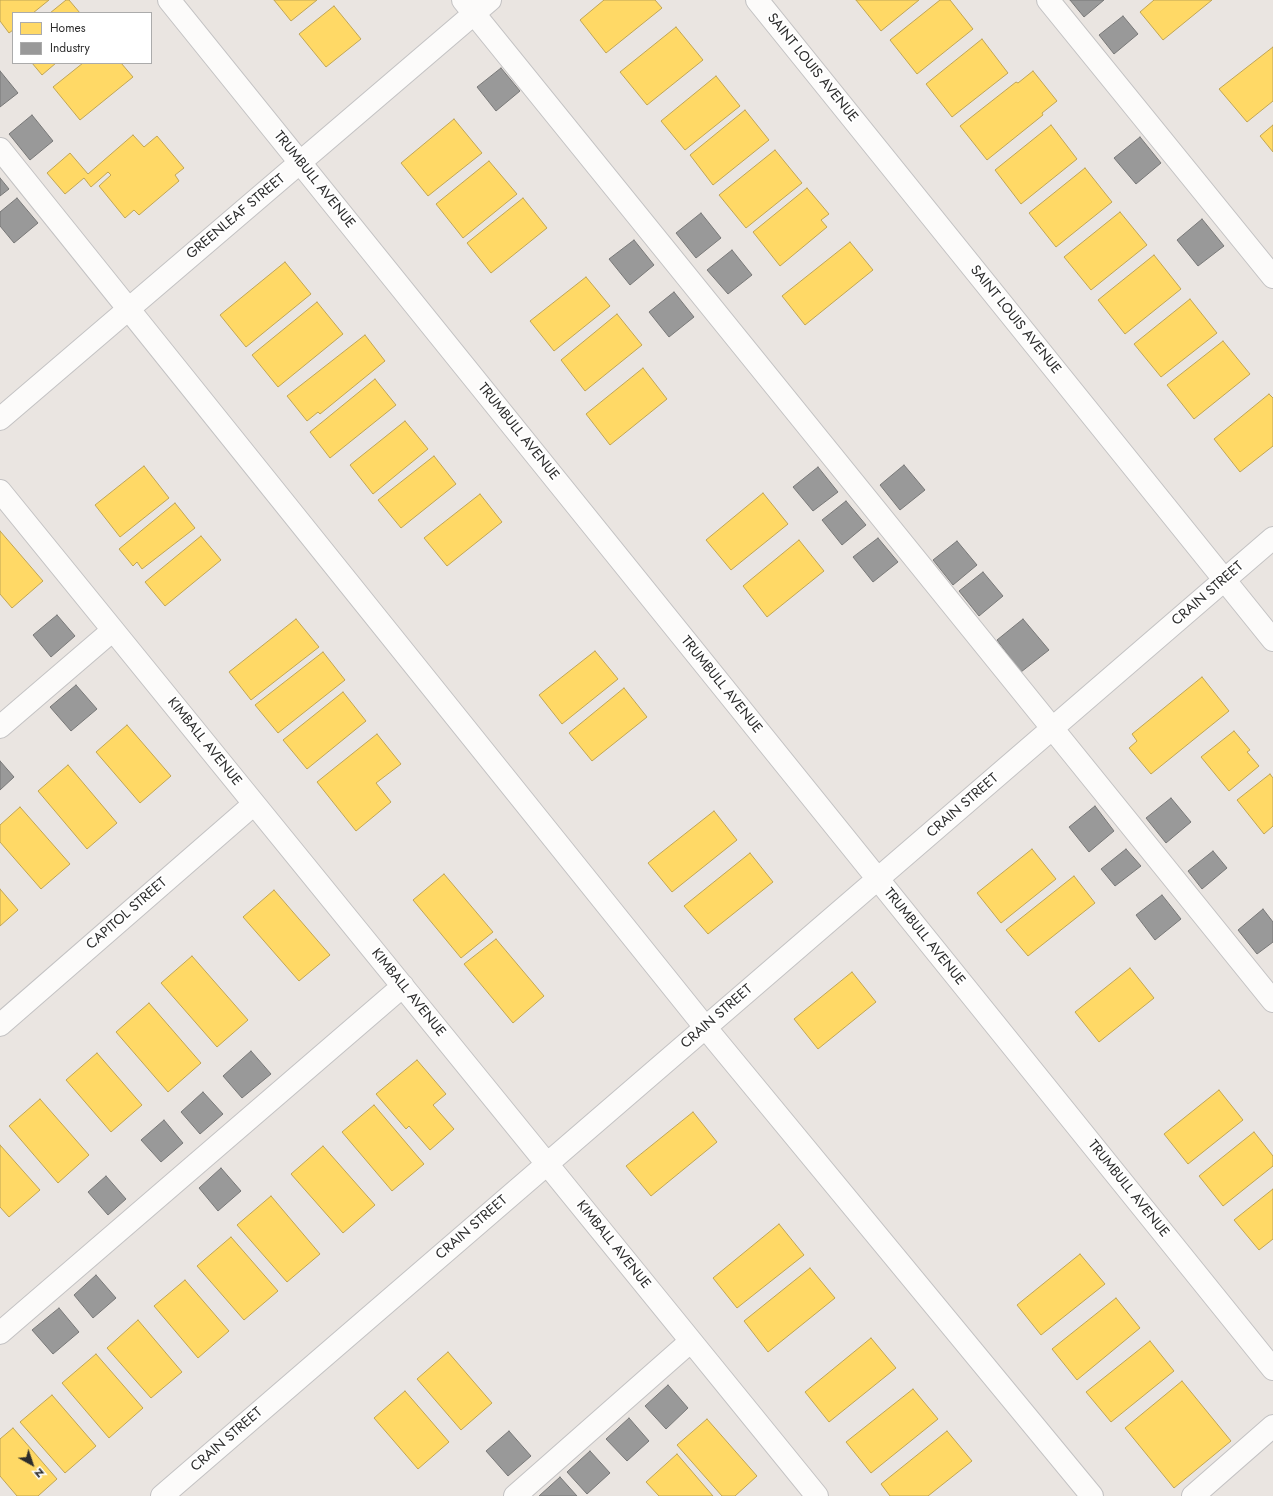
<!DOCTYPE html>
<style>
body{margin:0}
#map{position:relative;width:1273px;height:1496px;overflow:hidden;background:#eae5e1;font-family:Jost,sans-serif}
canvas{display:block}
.legend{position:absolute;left:12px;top:12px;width:140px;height:52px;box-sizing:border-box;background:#fff;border:1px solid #ababab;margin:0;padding:5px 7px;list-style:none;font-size:12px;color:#2c2c2c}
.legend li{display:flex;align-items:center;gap:8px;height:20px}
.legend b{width:20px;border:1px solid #ababab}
.north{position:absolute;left:12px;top:1444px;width:40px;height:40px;-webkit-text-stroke:3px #fff;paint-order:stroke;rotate:140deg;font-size:11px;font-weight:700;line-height:16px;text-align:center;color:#2c2c2c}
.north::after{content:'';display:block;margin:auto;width:14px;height:18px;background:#2c2c2c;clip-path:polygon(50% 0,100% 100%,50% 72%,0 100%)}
</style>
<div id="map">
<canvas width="1273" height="1496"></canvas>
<ul class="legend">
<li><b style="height:11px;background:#ffd966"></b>Homes</li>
<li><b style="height:11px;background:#999"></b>Industry</li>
</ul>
<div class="north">N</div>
</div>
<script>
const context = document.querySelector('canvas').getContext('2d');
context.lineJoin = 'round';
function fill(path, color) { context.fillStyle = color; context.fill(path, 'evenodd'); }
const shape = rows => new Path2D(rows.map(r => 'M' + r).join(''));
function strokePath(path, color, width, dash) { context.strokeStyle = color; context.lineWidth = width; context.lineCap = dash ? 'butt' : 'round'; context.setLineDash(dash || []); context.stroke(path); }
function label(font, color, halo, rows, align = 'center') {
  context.font = font + ' Jost,sans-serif'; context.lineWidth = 4; context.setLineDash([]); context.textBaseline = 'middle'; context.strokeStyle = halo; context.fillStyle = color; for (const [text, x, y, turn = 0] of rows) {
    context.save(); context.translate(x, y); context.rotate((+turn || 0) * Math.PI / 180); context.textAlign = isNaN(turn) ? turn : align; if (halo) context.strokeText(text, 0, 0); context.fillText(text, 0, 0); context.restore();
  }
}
const homes = shape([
 [0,0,49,0,33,13,13,13,13,30,9,33,0,21,0,0],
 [66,0,69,0,80,13,50,13,66,0],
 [274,0,317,0,291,21,274,0],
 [604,0,655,0,662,8,606,53,580,20,604,0],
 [856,0,919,0,881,31,856,0],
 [940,0,950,0,973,29,917,74,890,40,940,0],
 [1154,0,1212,0,1163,40,1140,12,1154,0],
 [334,6,361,39,326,67,299,34,334,6],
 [676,27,703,60,647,105,620,72,676,27],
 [982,39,1008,73,952,117,926,84,982,39],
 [1273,47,1273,101,1247,122,1219,89,1273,47],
 [32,63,56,63,42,75,32,63],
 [83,63,121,63,133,77,80,120,53,87,83,63],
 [1033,71,1057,101,1042,113,1043,115,987,160,960,126,1016,82,1018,83,1033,71],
 [716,76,740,106,685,150,661,121,716,76],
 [745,110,769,140,713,185,690,155,745,110],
 [454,119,482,153,428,196,401,163,454,119],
 [1051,125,1077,159,1021,204,995,170,1051,125],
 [1273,125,1273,152,1260,136,1273,125],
 [133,135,144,147,157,136,184,168,175,175,179,181,139,215,134,210,125,218,99,186,111,175,108,172,91,187,84,178,65,194,47,173,70,153,88,174,133,135],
 [775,150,802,183,746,228,719,195,775,150],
 [489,161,517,194,463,238,436,204,489,161],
 [1085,168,1112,202,1056,247,1029,213,1085,168],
 [807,188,829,214,821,220,827,227,780,266,753,232,807,188],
 [523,198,547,228,491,273,467,243,523,198],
 [1120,212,1147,245,1091,290,1064,257,1120,212],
 [850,242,873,270,805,325,782,296,850,242],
 [1154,255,1181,289,1125,334,1098,300,1154,255],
 [285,262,311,294,246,347,220,315,285,262],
 [586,277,610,306,554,351,530,321,586,277],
 [1190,299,1217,333,1161,377,1134,344,1190,299],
 [317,302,343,334,278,387,252,355,317,302],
 [617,314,642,345,585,391,561,360,617,314],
 [365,335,385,361,320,414,318,412,307,421,287,396,365,335],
 [1223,341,1250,374,1194,419,1167,385,1223,341],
 [643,368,667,399,610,445,586,414,643,368],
 [375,379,396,405,330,458,310,432,375,379],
 [1269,394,1273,398,1273,446,1240,472,1214,439,1269,394],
 [405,421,428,449,373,494,350,465,405,421],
 [434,456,456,484,401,528,378,500,434,456],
 [144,466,169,498,120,537,95,505,144,466],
 [763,493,788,524,731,570,706,540,763,493],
 [480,494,502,522,447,566,424,538,480,494],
 [175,503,195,528,142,569,137,562,133,566,119,549,175,503],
 [0,531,43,581,12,608,0,594,0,531],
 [201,536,221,560,165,606,145,582,201,536],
 [799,540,824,571,767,617,743,586,799,540],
 [296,619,319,647,251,700,229,672,296,619],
 [595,651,618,679,562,724,539,695,595,651],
 [323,652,345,680,278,733,255,705,323,652],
 [1202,677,1229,711,1151,774,1129,748,1137,741,1132,734,1202,677],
 [624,688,647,717,592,761,569,733,624,688],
 [343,692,366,721,307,769,283,740,343,692],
 [127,725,171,776,140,803,96,752,127,725],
 [1234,731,1250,750,1247,752,1259,766,1229,791,1201,757,1234,731],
 [377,734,401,764,376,783,391,802,356,831,317,782,377,734],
 [68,765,117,823,87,849,38,791,68,765],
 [1270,774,1273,778,1273,826,1264,834,1237,800,1270,774],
 [20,807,70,864,41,889,0,842,0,825,20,807],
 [714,811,737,840,672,892,648,863,714,811],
 [1032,849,1056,879,1001,923,977,893,1032,849],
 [750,853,773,882,708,934,684,906,750,853],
 [444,874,493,932,461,958,413,900,444,874],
 [1074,876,1095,903,1028,956,1006,930,1074,876],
 [0,889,18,910,0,926,0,889],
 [274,890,330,955,299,981,243,917,274,890],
 [496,939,544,996,513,1023,464,964,496,939],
 [192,956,248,1020,217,1047,161,983,192,956],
 [1130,968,1154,998,1099,1042,1075,1012,1130,968],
 [852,972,876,1002,818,1049,794,1019,852,972],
 [149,1003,201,1063,168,1092,116,1032,149,1003],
 [97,1053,142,1105,111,1132,66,1080,97,1053],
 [417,1060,446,1094,433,1105,454,1129,430,1150,409,1126,406,1129,376,1094,417,1060],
 [1219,1090,1243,1120,1188,1164,1164,1134,1219,1090],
 [40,1099,89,1155,58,1183,9,1126,40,1099],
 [374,1105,424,1164,392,1191,342,1132,374,1105],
 [693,1112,717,1142,651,1196,626,1166,693,1112],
 [1254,1132,1273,1156,1273,1166,1223,1206,1199,1176,1254,1132],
 [0,1145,40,1190,9,1217,0,1207,0,1145],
 [323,1146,375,1205,343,1233,291,1174,323,1146],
 [1273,1189,1273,1239,1259,1250,1234,1220,1273,1189],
 [271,1196,320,1254,287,1282,237,1225,271,1196],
 [779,1224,804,1255,737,1308,713,1278,779,1224],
 [231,1237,278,1291,244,1320,197,1266,231,1237],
 [1080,1254,1105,1284,1041,1335,1017,1305,1080,1254],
 [810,1268,835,1298,768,1352,744,1321,810,1268],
 [185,1280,229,1331,198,1358,154,1306,185,1280],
 [1116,1298,1140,1328,1077,1380,1052,1349,1116,1298],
 [138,1320,182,1372,151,1398,107,1348,138,1320],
 [871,1338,896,1368,829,1422,805,1392,871,1338],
 [1150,1341,1174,1371,1111,1422,1086,1392,1150,1341],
 [448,1352,492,1403,461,1430,417,1379,448,1352],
 [96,1354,143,1408,109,1438,62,1383,96,1354],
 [1182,1381,1231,1441,1174,1488,1125,1428,1182,1381],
 [913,1389,938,1419,871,1473,846,1442,913,1389],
 [405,1391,449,1442,418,1469,374,1418,405,1391],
 [52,1395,96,1446,65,1473,20,1422,52,1395],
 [707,1419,757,1476,735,1496,722,1496,677,1445,707,1419],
 [13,1428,57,1479,38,1496,17,1496,0,1476,0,1439,13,1428],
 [947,1431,972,1461,928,1496,890,1496,881,1484,947,1431],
 [677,1454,713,1496,659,1496,646,1482,677,1454]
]);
fill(homes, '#ffd966');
strokePath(homes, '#c0a555', 1);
const industry = shape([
 [1070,0,1104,0,1084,17,1070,0],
 [1123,16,1138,34,1114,54,1099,35,1123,16],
 [501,68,520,91,496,111,477,87,501,68],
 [0,71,18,93,0,107,0,71],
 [32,115,53,141,30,160,9,134,32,115],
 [1140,137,1161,163,1136,184,1114,158,1140,137],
 [0,178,9,189,0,196,0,178],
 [17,198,38,223,14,243,0,226,0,212,17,198],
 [701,213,721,238,696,258,676,233,701,213],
 [1202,219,1224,246,1198,266,1177,240,1202,219],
 [634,240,654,265,630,285,609,259,634,240],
 [732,250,752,275,728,294,707,270,732,250],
 [674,292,694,317,669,337,649,312,674,292],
 [904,465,925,490,900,510,880,485,904,465],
 [818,467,838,492,813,511,793,487,818,467],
 [846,501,866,525,842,545,822,520,846,501],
 [878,538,898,562,873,582,853,557,878,538],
 [957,541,977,565,953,585,933,560,957,541],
 [983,572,1003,596,979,616,959,591,983,572],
 [57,615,75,636,51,657,33,635,57,615],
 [1023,619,1049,650,1021,672,997,640,1023,619],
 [76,685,97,709,71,731,50,707,76,685],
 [0,761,14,777,0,790,0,761],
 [1171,798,1191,822,1166,843,1146,818,1171,798],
 [1095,806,1114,831,1089,852,1069,827,1095,806],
 [1126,849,1141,866,1115,886,1101,869,1126,849],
 [1213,851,1227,868,1202,889,1188,871,1213,851],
 [1162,895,1181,919,1155,940,1136,915,1162,895],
 [1263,909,1273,922,1273,942,1257,954,1238,930,1263,909],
 [251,1051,271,1074,242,1098,223,1076,251,1051],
 [203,1092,223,1114,200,1134,181,1112,203,1092],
 [164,1120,183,1143,161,1162,141,1140,164,1120],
 [221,1168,241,1191,218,1211,199,1188,221,1168],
 [106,1176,126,1199,108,1215,88,1192,106,1176],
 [96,1275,116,1298,93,1318,74,1295,96,1275],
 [59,1308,79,1332,53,1354,32,1330,59,1308],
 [668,1385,688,1408,666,1429,645,1406,668,1385],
 [629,1418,649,1441,627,1461,606,1439,629,1418],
 [509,1431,531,1456,508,1476,486,1451,509,1431],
 [590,1451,610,1473,587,1494,567,1472,590,1451],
 [560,1477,577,1496,539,1496,560,1477]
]);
fill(industry, '#999');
strokePath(industry, '#787878', 1);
const minor = shape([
 [169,0,1273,1369],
 [463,0,1273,1001],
 [757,0,1273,640],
 [1048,0,1273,277],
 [0,149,705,1027,1092,1496],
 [0,419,490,0],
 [0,491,817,1496],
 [0,727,113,630],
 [0,1025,254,804],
 [0,1333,403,986],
 [162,1496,1273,538],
 [515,1496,691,1341],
 [1193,1496,1273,1426]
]);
strokePath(minor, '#c3c2c3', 24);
strokePath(minor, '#fcfbfa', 22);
label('14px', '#2c2c2c', '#fff', [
 ["SAINT LOUIS AVENUE",812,68,51],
 ["TRUMBULL AVENUE",314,180,51],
 ["GREENLEAF STREET",236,217,-40],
 ["SAINT LOUIS AVENUE",1015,320,51],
 ["TRUMBULL AVENUE",518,432,51],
 ["CRAIN STREET",1208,594,-41],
 ["TRUMBULL AVENUE",721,685,51],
 ["KIMBALL AVENUE",204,742,51],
 ["CRAIN STREET",963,806,-41],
 ["CAPITOL STREET",127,914,-41],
 ["TRUMBULL AVENUE",924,937,51],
 ["KIMBALL AVENUE",408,993,51],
 ["CRAIN STREET",717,1017,-41],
 ["TRUMBULL AVENUE",1128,1189,51],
 ["CRAIN STREET",472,1228,-41],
 ["KIMBALL AVENUE",613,1245,51],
 ["CRAIN STREET",227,1440,-41]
]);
</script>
